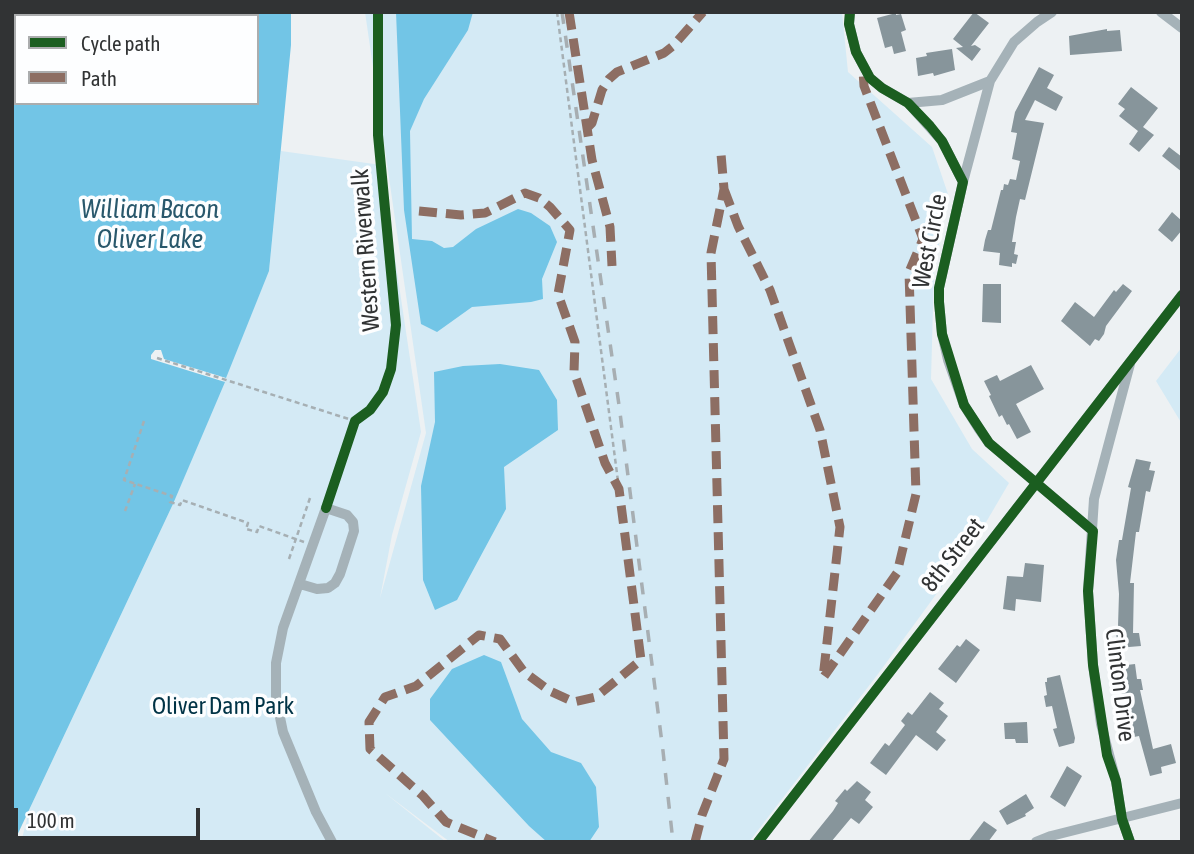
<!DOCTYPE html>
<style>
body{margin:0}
#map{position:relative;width:1194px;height:854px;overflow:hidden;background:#edf1f3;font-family:"Asap Condensed",sans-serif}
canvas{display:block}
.frame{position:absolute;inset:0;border:14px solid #313334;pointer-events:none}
.legend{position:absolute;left:14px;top:14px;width:245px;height:91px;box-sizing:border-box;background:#fdfeff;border:2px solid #abadae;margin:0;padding:9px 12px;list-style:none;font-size:21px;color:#313334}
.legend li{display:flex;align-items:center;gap:14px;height:35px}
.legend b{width:35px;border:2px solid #abadae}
.scale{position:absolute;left:14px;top:808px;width:186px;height:32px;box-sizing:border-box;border:4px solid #313334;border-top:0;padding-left:9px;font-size:21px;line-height:24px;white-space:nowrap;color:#313334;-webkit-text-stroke:5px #fdfeff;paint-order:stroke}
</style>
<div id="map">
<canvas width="1194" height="854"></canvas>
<div class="frame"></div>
<ul class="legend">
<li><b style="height:9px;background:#1b5e20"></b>Cycle path</li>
<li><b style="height:9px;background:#8d6e63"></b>Path</li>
</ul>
<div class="scale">100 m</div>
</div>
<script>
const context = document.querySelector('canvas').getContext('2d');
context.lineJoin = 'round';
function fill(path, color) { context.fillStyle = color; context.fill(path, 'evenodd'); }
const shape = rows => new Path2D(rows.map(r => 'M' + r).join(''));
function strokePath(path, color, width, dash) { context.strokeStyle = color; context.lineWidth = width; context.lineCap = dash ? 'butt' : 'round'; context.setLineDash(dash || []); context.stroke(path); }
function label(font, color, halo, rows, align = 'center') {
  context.font = font + ' "Asap Condensed",sans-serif'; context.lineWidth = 7; context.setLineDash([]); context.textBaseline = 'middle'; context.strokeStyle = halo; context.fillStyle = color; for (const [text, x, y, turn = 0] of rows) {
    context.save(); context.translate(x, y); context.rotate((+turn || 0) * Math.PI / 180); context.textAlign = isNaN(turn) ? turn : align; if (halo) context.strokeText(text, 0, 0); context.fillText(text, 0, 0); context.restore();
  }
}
fill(shape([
 [365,12,842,12,848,72,932,147,948,194,934,272,931,379,972,449,1009,483,975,541,878,674,749,842,450,842,385,793,446,842,21,842,30,808,173,504,269,271,281,151,381,165,421,432,392,535,380,598,426,433],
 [1182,347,1182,424,1156,381]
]), '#d4eaf5');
fill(shape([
 [12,12,291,12,291,45,269,271,226,378,164,359,161,350,155,350,151,355,151,359,225,382,173,504,14,842],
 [16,16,257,16,257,103,16,103],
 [396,12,473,12,468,30,424,99,410,131,412,239,432,241,444,248,453,247,476,229,518,209,531,213,550,226,557,242,542,279,543,299,531,302,472,307,437,332,421,324,404,210],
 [500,364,539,370,557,400,558,430,504,467,506,509,457,600,435,610,423,580,421,486,435,422,434,372,463,366],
 [484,655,501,662,522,719,551,752,581,763,596,787,599,827,589,842,547,842,529,826,430,720,430,699,452,669]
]), '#72c5e6');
fill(shape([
 [974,12,989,23,971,46,975,45,981,49,972,61,956,48,963,47,953,39],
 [896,13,896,15,901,14,906,30,901,32,906,51,894,54,892,46,885,48,877,18],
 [1107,29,1107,31,1120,30,1122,51,1070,55,1069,36],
 [952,49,955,70,934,76,933,73,918,76,916,58,927,56,926,53],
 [1039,67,1054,75,1047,88,1063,97,1056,111,1035,100,1025,120,1044,123,1025,200,1020,199,1016,217,1012,242,1016,242,1014,254,1018,255,1016,264,1012,263,1012,267,999,265,1000,253,983,251,985,240,988,230,991,230,1001,190,1003,190,1004,184,1008,185,1010,179,1016,180,1020,161,1012,159,1017,133,1011,132,1015,112],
 [1131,87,1158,108,1143,127,1154,135,1139,152,1129,144,1138,131,1119,116,1125,109,1118,104],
 [1169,147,1182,157,1182,172,1162,156],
 [1172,212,1182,221,1182,230,1172,242,1158,230],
 [983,284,1001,284,1001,323,982,322],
 [1123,284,1132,291,1106,326,1104,334,1099,341,1095,339,1090,346,1061,321,1075,302,1094,317,1114,290,1116,292],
 [1031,365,1044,389,1016,404,1031,432,1017,439,1009,424,1007,425,1002,415,999,417,989,396,991,395,984,381,997,375,1000,381],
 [1136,459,1151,462,1149,470,1155,471,1150,492,1146,491,1139,532,1136,532,1130,583,1134,583,1133,633,1139,633,1141,646,1117,648,1116,626,1118,626,1119,594,1116,560,1119,540,1122,540,1127,511,1131,488,1128,487],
 [1025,563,1044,565,1041,602,1016,599,1015,611,1003,609,1007,576,1023,577],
 [966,639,980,650,956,683,938,669,957,645,960,647],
 [1135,664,1137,679,1141,679,1143,690,1140,690,1153,749,1171,744,1176,763,1161,767,1162,773,1150,776,1139,736,1134,737,1126,696,1122,697,1118,666],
 [1060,675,1075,738,1074,743,1059,747,1053,729,1057,728,1052,706,1046,707,1044,696,1047,695,1045,682,1047,682,1047,678],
 [930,692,944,703,939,709,948,716,936,732,946,740,937,751,916,735,886,775,870,763,885,743,889,746,905,725,901,721,908,712,912,715],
 [1027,722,1028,743,1016,743,1015,739,1005,739,1004,723],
 [1067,766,1082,776,1065,807,1050,797],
 [857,781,871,792,865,800,873,807,859,824,851,818,831,842,808,842,833,811,838,803,835,801,845,789,847,791],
 [1026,794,1034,808,1025,814,1026,816,1007,825,999,811],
 [984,821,997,830,988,842,968,842]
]), '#87959b');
strokePath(shape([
 [557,12,619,489],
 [157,358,355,421],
 [144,421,124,480,172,496,170,502,180,505,182,500,248,523,246,529,257,532,259,526,304,542],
 [125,511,135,484],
 [289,559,310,498]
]), '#a6afb3', 2.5, [5, 3.5]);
strokePath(shape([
 [850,12,849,24,856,52,870,78,882,88,908,103,942,100,990,81],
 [1052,12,1037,22,1014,42,990,81,963,182,939,288,939,302,942,334,948,360,964,405,979,429,989,443,1093,531],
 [1161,12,1182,28],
 [908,103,942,141,963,182],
 [300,584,317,589,328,588,335,583,340,574,354,531,353,522,347,515,326,508,283,628,276,663,276,698,283,732,316,812,332,842],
 [758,842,1182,295],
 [1036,842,1051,836,1182,803],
 [1130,842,1122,819,1116,781,1101,724,1093,665,1088,591,1094,499,1130,364]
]), '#a5b2b8', 10);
strokePath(shape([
 [562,12,619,405,663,751,673,842]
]), '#a7aeb2', 3.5, [12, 12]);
strokePath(shape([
 [569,12,592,160,610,227,612,266],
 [587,128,592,123,602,90,609,79,617,72,664,53,673,46,703,12],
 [724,189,738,226,770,290,820,430,840,527,823,678,897,573,916,494,909,272,923,239,864,86,863,71],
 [419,211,461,215,485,213,525,193,539,198,550,207,570,230,558,294,575,342,574,372,605,463,619,489,641,660,596,697,574,702,550,691,524,672,500,639,479,635,416,686,385,697,369,722,370,749,423,796,446,822,495,842],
 [695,842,702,815,724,759,711,253,724,189,721,154]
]), '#8d6e63', 9, [18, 9]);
strokePath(shape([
 [850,12,849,24,856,52,870,78,882,88,908,103,930,126,942,141,963,182,939,288,939,302,942,334,964,405,989,443,1093,531,1088,591,1093,665,1107,755,1116,781,1122,819,1130,842],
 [326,508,355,421,370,410,383,392,391,369,396,325,378,135,378,12],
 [758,842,1182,295]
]), '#1b5e20', 10);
label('24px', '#313334', '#fdfeff', [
 ["West Circle",930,241,-79],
 ["Western Riverwalk",366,250,-94],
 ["8th Street",953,555,-52],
 ["Clinton Drive",1120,685,83]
]);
label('24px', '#003346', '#fdfeff', [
 ["Oliver Dam Park",223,706]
]);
label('italic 26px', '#29586c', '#fdfeff', [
 ["William Bacon",150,210],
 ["Oliver Lake",150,240]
]);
</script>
